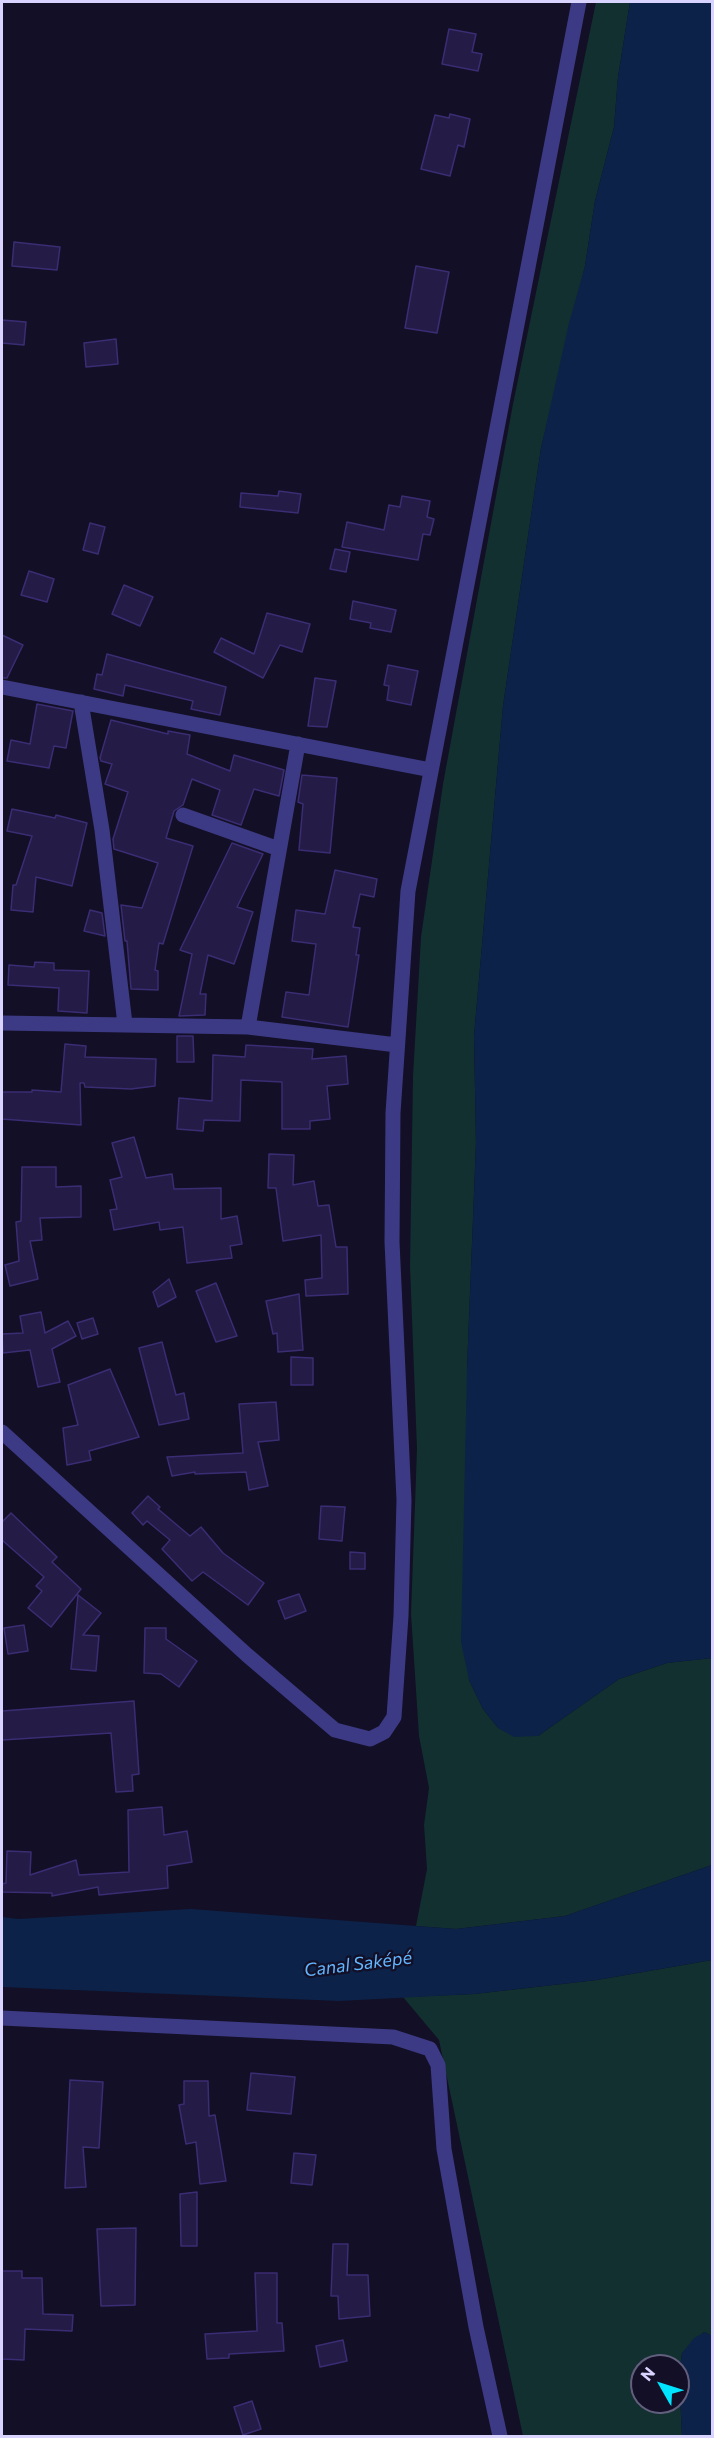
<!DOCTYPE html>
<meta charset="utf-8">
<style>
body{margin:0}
#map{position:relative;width:714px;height:2438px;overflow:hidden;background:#130f26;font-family:Commissioner,sans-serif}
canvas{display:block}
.frame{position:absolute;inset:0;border:3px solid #d9d4ff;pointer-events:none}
.north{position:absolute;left:630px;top:2354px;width:60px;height:60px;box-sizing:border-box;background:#130f26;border:2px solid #625e7d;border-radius:50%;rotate:309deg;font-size:16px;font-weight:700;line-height:24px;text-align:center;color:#d9d4ff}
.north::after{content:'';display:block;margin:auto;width:21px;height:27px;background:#00e5ff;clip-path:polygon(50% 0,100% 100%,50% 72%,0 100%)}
</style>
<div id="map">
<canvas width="714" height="2438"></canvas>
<div class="frame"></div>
<div class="north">N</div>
</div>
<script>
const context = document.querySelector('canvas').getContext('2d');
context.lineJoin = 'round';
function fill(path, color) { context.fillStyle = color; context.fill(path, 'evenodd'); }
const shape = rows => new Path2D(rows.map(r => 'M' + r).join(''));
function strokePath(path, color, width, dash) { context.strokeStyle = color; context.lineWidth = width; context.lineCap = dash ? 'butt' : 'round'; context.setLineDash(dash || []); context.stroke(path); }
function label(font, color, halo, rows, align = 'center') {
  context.font = font + ' Commissioner,sans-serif'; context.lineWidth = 4.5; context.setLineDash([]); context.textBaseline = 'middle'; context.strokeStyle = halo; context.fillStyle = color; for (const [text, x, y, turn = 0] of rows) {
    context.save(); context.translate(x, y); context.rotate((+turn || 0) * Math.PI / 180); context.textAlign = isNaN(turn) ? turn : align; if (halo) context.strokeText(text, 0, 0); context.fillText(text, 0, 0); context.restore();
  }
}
fill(shape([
 [596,2,630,2,618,77,614,127,595,201,585,266,541,448,503,706,474,1036,476,1143,467,1369,469,1680,483,1709,498,1728,538,1736,619,1679,667,1663,712,1658,712,1865,565,1916,456,1929,416,1926,427,1869,424,1825,429,1788,419,1736,411,1614,417,1449,410,1267,413,1076,421,937,443,784,513,404],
 [712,1960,712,2336,704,2332,682,2353,679,2375,682,2436,523,2436,439,2040,403,1997,474,1994,597,1980],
 [642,2366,678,2366,678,2402,642,2402]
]), '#12302f');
fill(shape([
 [630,2,712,2,712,1658,667,1663,619,1679,538,1736,514,1737,498,1728,483,1709,469,1680,461,1642,467,1369,476,1143,474,1036,503,706,541,448,569,323,585,266,595,201,614,127,618,77],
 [712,1865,712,1960,597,1980,474,1994,339,2001,2,1987,2,1917,18,1919,191,1909,456,1929,565,1916],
 [705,2332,712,2336,712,2436,682,2436,679,2375,682,2353,694,2338]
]), '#0c2248');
const building = shape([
 [449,29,476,34,472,52,482,54,478,71,442,64,449,29],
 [450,114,470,119,464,147,458,145,450,176,421,169,435,115,449,118,450,114],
 [14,242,60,247,57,270,12,266,14,242],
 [416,266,449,272,437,333,405,328,416,266],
 [2,320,26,322,24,345,2,343,2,320],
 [116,339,118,364,86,367,84,343,116,339],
 [279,491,301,494,298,513,240,507,241,493,278,496,279,491],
 [402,496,430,501,427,517,434,519,430,535,423,534,418,560,342,547,347,522,384,530,389,505,400,507,402,496],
 [90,523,105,527,98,554,83,550,90,523],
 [335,549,350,552,346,572,330,569,335,549],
 [29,571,54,579,47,602,21,595,29,571],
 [124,585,153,597,140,626,112,614,124,585],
 [353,601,396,610,391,632,370,628,371,623,350,619,353,601],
 [267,613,310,624,302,652,280,645,263,678,214,652,221,638,254,654,267,613],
 [2,635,23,645,7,678,2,678,2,635],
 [107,654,226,687,220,715,191,709,193,701,125,685,123,696,94,689,97,674,102,675,107,654],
 [388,665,418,671,411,705,387,700,389,686,384,685,388,665],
 [315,678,336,681,327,727,308,726,315,678],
 [37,704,73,711,66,748,54,746,49,768,7,761,11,740,30,744,37,704],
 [111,720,168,734,168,731,190,735,187,754,230,771,234,755,284,770,279,796,254,789,241,825,212,815,220,790,192,779,183,805,174,811,166,838,193,846,163,944,159,943,155,970,158,971,158,990,131,989,127,941,125,941,121,905,142,908,158,863,114,849,113,839,128,792,105,784,112,764,101,761,100,758,111,720],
 [302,775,337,778,330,853,299,850,303,804,298,802,302,775],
 [12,809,55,818,56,815,87,823,72,886,36,877,33,912,11,910,13,885,16,885,32,836,7,831,12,809],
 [232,843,263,854,237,907,253,912,234,964,208,955,200,994,206,994,205,1015,179,1016,192,954,180,950,232,843],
 [335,870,377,879,374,897,360,894,353,927,360,928,356,955,359,955,348,1027,282,1017,286,992,309,995,316,944,292,941,296,910,325,914,335,870],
 [90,910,102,913,105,936,84,931,90,910],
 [35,962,54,963,54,970,89,971,87,1013,58,1011,59,988,8,985,9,965,34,967,35,962],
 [177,1036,193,1036,194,1062,177,1062,177,1036],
 [65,1044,86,1046,85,1057,156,1059,155,1086,131,1089,85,1087,84,1083,80,1083,81,1125,2,1119,2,1092,32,1092,32,1090,61,1092,65,1044],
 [246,1045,313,1049,312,1059,346,1056,348,1084,327,1086,330,1119,310,1121,310,1129,282,1129,282,1082,241,1080,240,1121,204,1120,203,1131,177,1129,179,1098,212,1101,213,1055,245,1057,246,1045],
 [134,1137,146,1178,172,1174,174,1189,221,1188,221,1219,237,1216,242,1244,230,1246,232,1258,187,1263,183,1227,160,1230,159,1222,114,1230,110,1210,117,1209,110,1180,122,1177,112,1143,134,1137],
 [269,1154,294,1155,293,1185,314,1181,318,1206,329,1205,336,1247,347,1247,348,1294,306,1296,305,1280,322,1278,321,1235,283,1241,276,1188,268,1188,269,1154],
 [22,1167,56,1167,56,1187,81,1186,81,1217,40,1218,42,1240,30,1241,38,1279,10,1286,5,1265,19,1261,16,1222,21,1221,22,1167],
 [169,1279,176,1297,158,1307,153,1292,169,1279],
 [216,1283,237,1336,216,1342,196,1291,216,1283],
 [299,1294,303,1350,278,1352,277,1333,273,1334,266,1301,299,1294],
 [41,1312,45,1333,68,1321,76,1336,52,1349,60,1382,38,1387,30,1350,3,1353,2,1334,23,1333,20,1316,41,1312],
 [93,1318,98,1334,82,1339,77,1323,93,1318],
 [162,1342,176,1395,184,1393,189,1419,159,1425,139,1348,162,1342],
 [291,1357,313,1358,313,1385,291,1385,291,1357],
 [110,1369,139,1437,89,1451,91,1460,67,1465,63,1428,78,1425,68,1385,110,1369],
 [276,1402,279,1440,258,1442,268,1486,249,1490,246,1472,195,1474,195,1472,172,1476,167,1457,243,1453,239,1404,276,1402],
 [148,1496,160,1507,158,1509,190,1536,201,1527,223,1553,264,1583,248,1605,203,1572,192,1581,162,1549,170,1540,147,1521,143,1525,132,1513,148,1496],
 [321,1506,345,1507,342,1541,319,1539,321,1506],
 [11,1513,57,1557,52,1562,81,1589,51,1627,28,1608,42,1591,36,1586,44,1577,2,1540,2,1522,11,1513],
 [350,1552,365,1553,365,1569,350,1569,350,1552],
 [299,1594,306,1611,285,1619,278,1601,299,1594],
 [78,1595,101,1613,83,1635,99,1636,96,1671,71,1669,78,1595],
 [24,1625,28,1651,8,1654,4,1628,24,1625],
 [145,1628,166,1628,166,1639,197,1661,179,1687,161,1674,144,1673,145,1628],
 [134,1701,139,1774,132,1775,133,1791,116,1792,111,1733,2,1740,2,1711,134,1701],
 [162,1807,164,1835,187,1831,192,1862,167,1866,168,1888,99,1895,98,1887,52,1896,52,1893,2,1892,2,1884,6,1883,7,1851,31,1852,30,1875,76,1860,79,1875,129,1872,128,1810,162,1807],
 [251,2073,295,2077,291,2114,247,2110,251,2073],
 [70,2080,103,2082,99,2148,83,2147,86,2187,65,2188,70,2080],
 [184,2081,208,2081,209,2116,215,2115,226,2181,200,2184,196,2142,186,2144,179,2105,184,2104,184,2081],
 [294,2153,316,2155,312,2185,291,2183,294,2153],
 [197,2192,197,2246,181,2246,180,2194,197,2192],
 [136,2228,135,2305,101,2306,97,2229,136,2228],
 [333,2244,348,2244,347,2275,368,2275,370,2316,339,2319,338,2296,331,2296,333,2244],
 [2,2271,22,2271,22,2278,42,2278,43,2314,73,2315,72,2331,25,2329,24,2360,2,2359,2,2271],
 [255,2273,277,2273,277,2323,282,2323,284,2351,229,2354,229,2358,207,2359,205,2334,257,2331,255,2273],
 [343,2340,347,2361,320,2367,316,2346,343,2340],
 [252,2401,261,2429,243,2435,234,2407,252,2401]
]);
fill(building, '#241b47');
strokePath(building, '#3b2d73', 1.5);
strokePath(shape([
 [2,687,431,770],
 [81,702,102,830,125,1024],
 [183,815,279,849],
 [2,1023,248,1027,397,1045],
 [248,1027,298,744],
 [2,1432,247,1655,335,1730,370,1739,384,1732,394,1717,401,1616,404,1500,392,1242,393,1113,408,891,579,2],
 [2,2018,393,2037,430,2049,438,2065,444,2149,476,2327,500,2436]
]), '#3d3a85', 15);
label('italic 18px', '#62b6ff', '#130f26', [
 ["Canal Saképé",358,1964,-7]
]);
</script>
